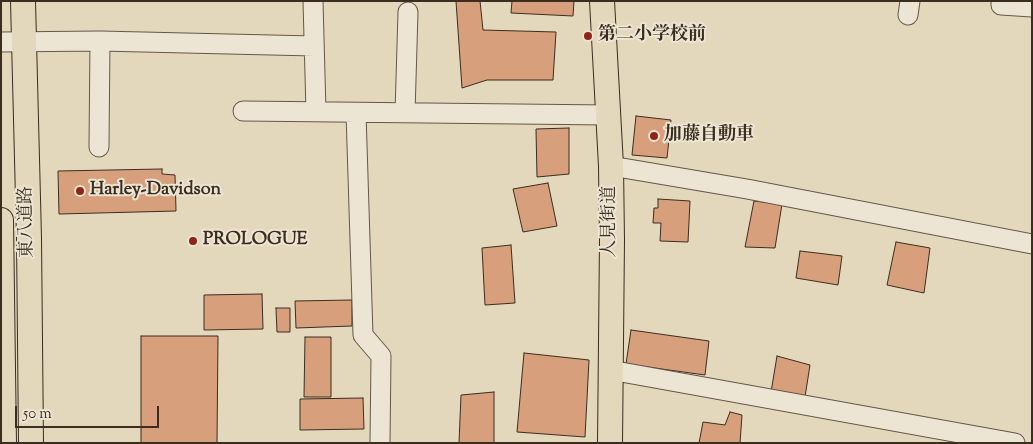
<!DOCTYPE html>
<meta charset="utf-8">
<style>
body{margin:0}
#map{position:relative;width:1033px;height:444px;overflow:hidden;background:#e3d7bc;font-family:"Sorts Mill Goudy",serif}
canvas{display:block}
.frame{position:absolute;inset:0;border:2px solid #3b2e21;pointer-events:none}
.scale{position:absolute;left:15px;top:406px;width:144px;height:22px;box-sizing:border-box;border:2px solid #3b2e21;border-top:0;padding-left:6px;font-size:15px;line-height:18px;white-space:nowrap;color:#3b2e21;-webkit-text-stroke:4px #ede5d3;paint-order:stroke}
</style>
<div id="map">
<canvas width="1033" height="444"></canvas>
<div class="frame"></div>
<div class="scale">50 m</div>
</div>
<script>
const context = document.querySelector('canvas').getContext('2d');
context.lineJoin = 'round';
function fill(path, color) { context.fillStyle = color; context.fill(path, 'evenodd'); }
const shape = rows => new Path2D(rows.map(r => 'M' + r).join(''));
function strokePath(path, color, width, dash) { context.strokeStyle = color; context.lineWidth = width; context.lineCap = dash ? 'butt' : 'round'; context.setLineDash(dash || []); context.stroke(path); }
function label(font, color, halo, rows, align = 'center') {
  context.font = font + ' "Sorts Mill Goudy","Noto Serif JP",serif'; context.lineWidth = 4; context.setLineDash([]); context.textBaseline = 'middle'; context.strokeStyle = halo; context.fillStyle = color; for (const [text, x, y, turn = 0] of rows) {
    context.save(); context.translate(x, y); context.rotate((+turn || 0) * Math.PI / 180); context.textAlign = isNaN(turn) ? turn : align; if (halo) context.strokeText(text, 0, 0); context.fillText(text, 0, 0); context.restore();
  }
}
const building = shape([
 [456,1,480,1,483,30,556,32,553,80,487,80,462,88,456,1],
 [512,1,574,1,573,16,511,13,512,1],
 [636,116,671,120,667,158,632,155,636,116],
 [569,128,569,174,537,177,536,129,569,128],
 [162,169,162,174,175,175,176,211,59,214,58,171,162,169],
 [548,183,557,226,523,232,513,189,548,183],
 [658,199,690,201,688,242,660,241,661,223,653,223,654,208,658,208,658,199],
 [754,201,782,204,775,248,745,247,754,201],
 [896,242,930,248,924,293,887,285,896,242],
 [511,245,515,303,485,305,482,248,511,245],
 [800,251,842,256,838,285,796,278,800,251],
 [262,294,263,329,204,330,204,295,262,294],
 [352,300,352,326,296,328,295,301,352,300],
 [276,308,290,308,290,332,277,332,276,308],
 [631,330,709,341,705,375,626,364,631,330],
 [141,336,218,336,217,443,141,443,141,336],
 [305,337,331,337,331,397,304,397,305,337],
 [524,353,589,360,585,437,517,432,524,353],
 [777,356,810,365,805,397,771,392,777,356],
 [494,392,494,443,459,443,461,395,494,392],
 [363,398,364,429,300,430,300,399,363,398],
 [730,412,742,415,740,443,699,443,703,422,725,425,730,412]
]);
fill(building, '#d79f7b');
strokePath(building, '#3b2e21', 1);
const minor = shape([
 [313,1,316,112],
 [1001,1,1001,5,1032,7],
 [908,15,910,1],
 [1,42,100,41,314,46],
 [243,111,608,115],
 [356,113,363,335,381,356,380,443],
 [405,113,408,12],
 [99,147,100,41],
 [611,166,747,189,1032,244],
 [610,370,1015,443]
]);
const major = shape([
 [23,1,29,238,31,443],
 [602,1,611,166,612,240,610,443],
 [1,220,4,443]
]);
strokePath(minor, '#655848', 21);
strokePath(major, '#3b2e21', 26);
strokePath(minor, '#ede5d3', 19);
strokePath(major, '#e3d7bc', 24);
for (const [x, y, r, color] of [
 [588,36,5,"#8f2418"],
 [654,136,5,"#8f2418"],
 [80,191,5,"#8f2418"],
 [193,241,5,"#8f2418"]
]) { const dot = new Path2D(); dot.arc(x, y, r, 0, 2 * Math.PI); context.fillStyle = color; context.fill(dot); strokePath(dot, '#ede5d3', 2); }
label('bold 18px', '#3b2e21', '#ede5d3', [
 ["第二小学校前",598,36],
 ["加藤自動車",664,136],
 ["Harley-Davidson",90,191],
 ["PROLOGUE",203,241]
], 'left');
label('18px', '#3b2e21', '#ede5d3', [
 ["東八道路",28,222,-91],
 ["人見街道",611,222,-90]
]);
</script>
